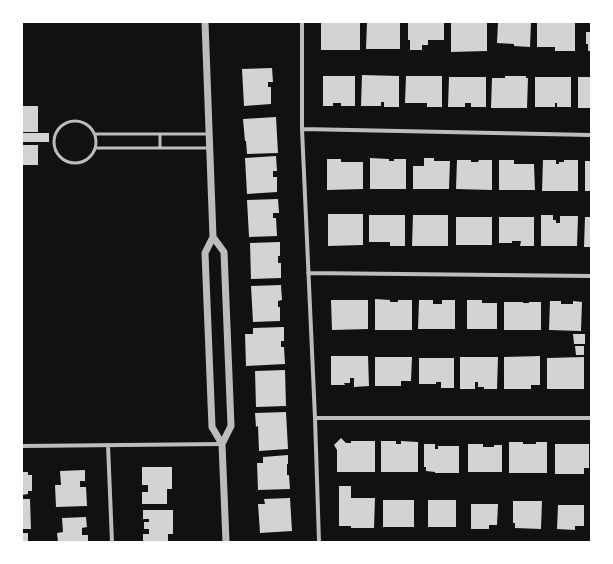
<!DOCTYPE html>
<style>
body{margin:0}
#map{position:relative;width:613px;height:564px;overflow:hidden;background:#111;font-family:Overpass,sans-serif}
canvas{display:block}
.frame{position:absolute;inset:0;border:23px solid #fff;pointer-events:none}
</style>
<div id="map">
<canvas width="613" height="564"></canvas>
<div class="frame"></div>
</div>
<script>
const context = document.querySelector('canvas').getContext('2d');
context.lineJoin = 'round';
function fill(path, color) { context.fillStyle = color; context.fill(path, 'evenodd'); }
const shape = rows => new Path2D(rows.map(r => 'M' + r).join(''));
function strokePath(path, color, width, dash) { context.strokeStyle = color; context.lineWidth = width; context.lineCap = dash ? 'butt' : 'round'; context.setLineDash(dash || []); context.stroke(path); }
fill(shape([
 [321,22,360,22,360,50,321,50],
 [367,22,400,22,400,49,366,49],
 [408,22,444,22,444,40,428,40,428,45,422,45,422,50,410,50,410,40,408,40],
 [451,22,487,22,487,51,451,52],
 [498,22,531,22,530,47,514,46,514,44,497,43],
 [537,22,575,22,575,51,555,51,555,47,537,47],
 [586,32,591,32,591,51,588,51,588,44,586,44],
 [272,68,273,82,268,82,268,87,271,87,271,104,244,106,242,69],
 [362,75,399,76,399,107,384,107,384,102,381,102,381,106,361,106],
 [323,76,355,76,355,106,341,106,341,103,333,103,333,106,323,106],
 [406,76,442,76,442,107,427,107,427,103,405,103],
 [505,76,526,76,526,78,528,78,527,108,491,108,492,78,505,78],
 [449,77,486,77,486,107,471,107,471,103,465,103,465,107,448,107],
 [535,77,571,77,571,107,557,107,557,103,555,103,555,107,535,107],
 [578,77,591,77,591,108,578,108],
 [22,106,38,106,38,132,22,132],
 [276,117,278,153,247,154,246,141,245,141,243,119],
 [22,133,49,133,49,142,22,142],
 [22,145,38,145,38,165,22,165],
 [276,156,277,171,273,171,273,177,277,177,277,192,247,194,245,158],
 [370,158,389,159,389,161,394,161,394,159,406,159,406,189,370,189],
 [424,158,434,158,434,161,450,161,449,189,413,189,413,166,424,166],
 [327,159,341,159,341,162,363,162,363,189,327,190],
 [457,160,471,160,471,162,478,162,479,160,492,160,492,190,456,189],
 [499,160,514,160,514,164,534,164,535,190,499,190],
 [543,160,556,160,556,164,559,164,559,162,564,162,564,160,578,160,578,191,542,191],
 [585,161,591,161,591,191,585,191],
 [278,199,279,213,273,213,273,218,276,218,277,236,249,237,247,200],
 [328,214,363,214,363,245,328,246],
 [369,215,405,215,405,246,390,246,390,242,369,242],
 [413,215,448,215,448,246,412,246],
 [541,215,553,215,553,220,556,220,556,223,560,223,560,216,578,216,577,246,541,246],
 [456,217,492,217,492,245,456,245],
 [499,217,534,217,534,246,520,246,521,241,512,241,512,243,499,243],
 [585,217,591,217,591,247,584,247],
 [280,242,280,256,278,256,278,263,281,263,281,278,251,279,250,243],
 [281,285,282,300,278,301,278,307,280,307,280,321,253,322,251,286],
 [375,299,390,300,390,302,398,302,398,300,412,300,412,330,375,330],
 [331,300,368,300,368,329,332,330],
 [419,300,433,300,433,304,442,304,442,300,455,300,455,329,418,329],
 [467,300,482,300,482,303,497,303,497,329,467,329],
 [550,301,561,301,561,304,573,304,573,301,582,302,581,331,549,330],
 [504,302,523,302,523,303,529,303,529,302,541,302,541,330,504,330],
 [284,327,284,341,281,341,281,347,284,347,285,364,246,366,245,334,253,334,253,328],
 [573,334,585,334,585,344,574,344],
 [575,346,584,346,584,355,576,355],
 [331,356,368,356,369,386,354,387,354,378,350,378,350,383,344,383,345,385,331,385],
 [540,356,540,385,531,385,531,389,504,389,504,357],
 [375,357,412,357,411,381,401,381,401,386,375,386],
 [460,357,498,357,497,389,484,389,484,387,478,387,478,382,475,382,475,389,460,389],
 [584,357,584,389,547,389,547,358],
 [419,358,454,358,454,388,441,388,441,382,436,382,436,384,419,384],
 [285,370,286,406,256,407,255,371],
 [286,412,288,449,259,451,258,426,256,427,255,413],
 [341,438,346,443,351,443,351,441,375,441,375,472,337,472,337,450,334,445],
 [381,441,396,441,396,444,401,444,401,441,418,442,418,472,381,472],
 [509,442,523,442,523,444,536,444,536,442,547,442,547,473,509,473],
 [424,444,435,444,435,449,438,449,438,446,459,446,459,473,435,473,435,472,426,471,426,467,424,467],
 [468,444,483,444,483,447,494,447,494,445,502,445,502,472,468,472],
 [555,444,589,444,589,468,584,468,584,474,555,474],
 [288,455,288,464,287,464,287,475,289,475,290,489,258,490,257,463,263,463,263,457],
 [142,467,172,467,172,489,167,489,167,504,142,504,142,492,148,492,148,485,142,485],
 [85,470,85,481,80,481,80,487,86,487,87,506,56,507,55,485,61,485,60,471],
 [22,472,28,472,28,475,32,475,32,491,28,491,28,494,22,495],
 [339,486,351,486,351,498,375,498,374,528,351,528,351,526,339,526],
 [290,498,292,531,260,533,258,504,265,504,264,499],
 [22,499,30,499,31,529,22,529],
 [383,500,414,500,414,527,383,527],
 [428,500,456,500,456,527,428,527],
 [513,501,542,501,541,529,515,528,515,523,513,523],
 [471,504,498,504,497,525,489,525,489,529,471,529],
 [558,505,584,505,584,526,575,526,575,530,557,529],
 [143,510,173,510,173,534,168,534,168,542,143,542,143,534,149,534,149,529,144,529,144,522,149,522,149,519,143,519],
 [86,517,87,527,82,528,82,535,88,535,88,542,58,542,57,533,63,532,62,518],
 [22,533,28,533,28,542,22,542]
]), '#d3d3d3');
strokePath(shape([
 '54 142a21 21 0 1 1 42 0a21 21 0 1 1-42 0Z',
 [95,134,209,134],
 [160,134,160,148],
 [95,148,210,148]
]), '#bcbcbc', 3);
strokePath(shape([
 [302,22,302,129,315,418,319,542],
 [302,129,591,135],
 [308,273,591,276],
 [315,418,591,418],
 [108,445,112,542],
 [22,446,222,444]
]), '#bcbcbc', 4);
strokePath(shape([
 [205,22,213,237,205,253,212,427,222,444,226,542],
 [213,237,224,252,231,426,222,444]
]), '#bcbcbc', 7);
</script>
